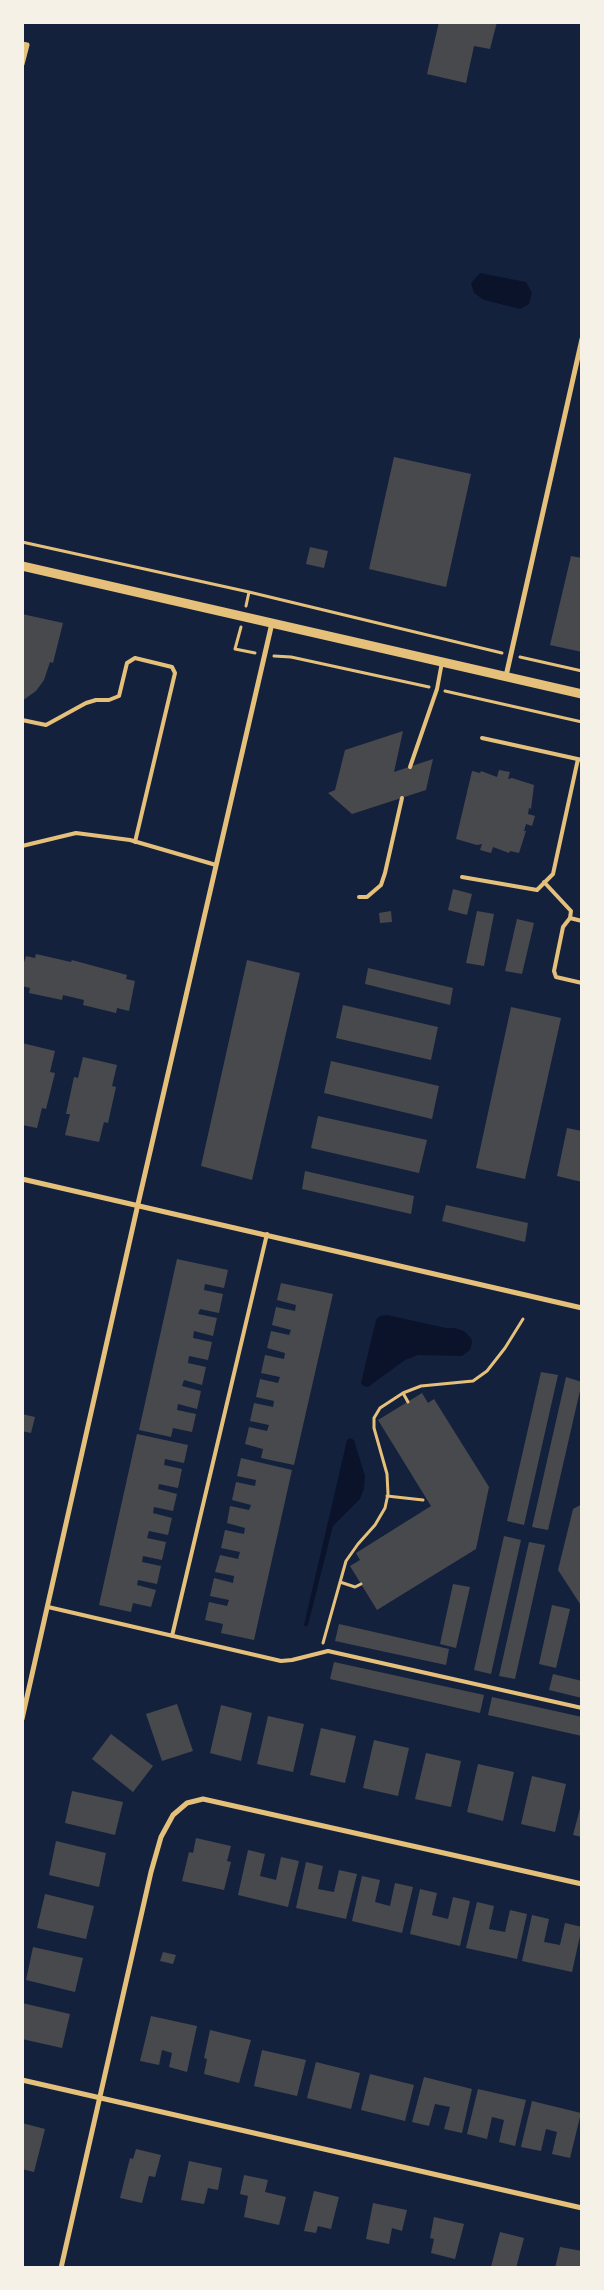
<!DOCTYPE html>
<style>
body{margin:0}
#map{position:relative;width:604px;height:2290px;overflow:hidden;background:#14213d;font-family:Overpass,sans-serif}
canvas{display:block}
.frame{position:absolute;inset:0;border:24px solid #f6f1e7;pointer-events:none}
</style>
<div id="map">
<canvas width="604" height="2290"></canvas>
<div class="frame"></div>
</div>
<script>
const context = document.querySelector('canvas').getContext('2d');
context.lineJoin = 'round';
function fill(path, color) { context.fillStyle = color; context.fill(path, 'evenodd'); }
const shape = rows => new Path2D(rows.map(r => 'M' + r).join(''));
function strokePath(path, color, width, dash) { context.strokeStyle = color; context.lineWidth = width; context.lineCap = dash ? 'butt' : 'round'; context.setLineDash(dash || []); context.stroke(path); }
fill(shape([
 [480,273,526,282,532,293,529,304,520,309,484,300,474,293,471,283],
 [387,1315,446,1328,455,1328,464,1331,471,1338,472,1343,470,1350,462,1356,418,1355,405,1360,368,1387,363,1386,361,1383,376,1320,380,1316],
 [350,1438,354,1440,365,1476,364,1489,360,1499,333,1526,308,1625,306,1627,304,1625,347,1440]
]), '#0b132b');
fill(shape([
 [439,22,497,22,490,49,474,46,466,83,427,74],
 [394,457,471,474,446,587,369,569],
 [310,547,328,551,324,568,306,564],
 [571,556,582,558,582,652,550,645],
 [22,614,63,623,53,663,50,662,44,680,36,691,22,701],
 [403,731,394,772,433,759,426,790,352,814,328,793,335,790,345,750],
 [499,770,510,772,508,779,512,778,534,785,531,809,529,808,528,814,535,816,532,826,526,824,524,831,526,831,519,853,510,851,509,853,493,847,491,853,480,850,482,844,477,845,456,839,472,771,480,773,481,771,497,777],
 [453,889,472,894,467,915,448,910],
 [391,911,392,922,380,923,379,913],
 [477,911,494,914,484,966,466,963],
 [517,919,534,923,522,974,505,971],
 [36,954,71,962,72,960,127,975,126,979,135,981,129,1011,117,1008,116,1013,83,1005,84,1000,63,995,62,1000,29,993,30,988,22,986,22,969,26,956,35,958],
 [247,960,300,973,252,1180,201,1166],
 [368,968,453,988,450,1005,365,984],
 [343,1005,438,1027,431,1060,336,1038],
 [511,1007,561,1018,525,1179,476,1168],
 [22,1043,55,1051,50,1072,55,1073,46,1109,42,1108,37,1128,22,1125],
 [83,1057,117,1065,112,1086,116,1087,108,1123,104,1122,99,1142,65,1135,70,1114,66,1114,74,1077,78,1078],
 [331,1061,439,1086,432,1119,324,1093],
 [318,1116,427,1140,419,1173,311,1148],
 [567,1128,582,1131,582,1182,557,1176],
 [305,1171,414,1196,411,1214,302,1189],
 [446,1205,528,1223,525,1242,442,1221],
 [177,1259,228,1270,224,1288,205,1284,204,1290,223,1294,219,1313,200,1309,198,1314,217,1318,213,1336,194,1331,193,1338,212,1342,208,1360,189,1356,188,1363,206,1367,202,1385,184,1380,182,1386,201,1391,197,1409,178,1404,177,1410,196,1414,192,1432,173,1428,171,1437,139,1430],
 [281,1283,333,1294,294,1465,261,1458,263,1449,245,1444,249,1427,267,1431,269,1425,250,1421,254,1403,273,1407,274,1401,256,1397,260,1379,278,1383,280,1377,261,1373,265,1355,284,1359,285,1353,267,1348,271,1331,289,1335,291,1330,272,1325,276,1307,295,1311,296,1305,277,1300],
 [541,1372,558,1375,524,1525,507,1521],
 [566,1377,582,1382,548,1530,532,1527],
 [422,1393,428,1403,434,1399,489,1487,476,1549,377,1610,350,1566,360,1560,356,1553,431,1506,378,1420],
 [22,1414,35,1417,31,1433,22,1431],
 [137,1434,188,1445,184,1463,165,1459,164,1465,182,1469,178,1488,159,1484,158,1489,177,1494,173,1511,154,1507,153,1513,172,1518,168,1535,149,1531,147,1538,166,1542,162,1560,143,1556,142,1562,161,1566,157,1584,138,1580,137,1585,156,1590,151,1607,133,1603,131,1612,99,1605],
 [241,1458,292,1470,254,1640,221,1633,223,1624,205,1620,209,1602,227,1606,229,1600,210,1596,214,1578,233,1583,234,1576,215,1572,220,1555,238,1559,240,1552,221,1548,225,1530,244,1534,245,1528,227,1523,230,1506,249,1510,251,1505,232,1500,236,1482,255,1486,256,1480,237,1476],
 [582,1504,582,1607,558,1570,573,1509],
 [504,1536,521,1540,491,1674,474,1670],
 [529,1542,545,1545,515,1679,499,1676],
 [453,1584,470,1587,456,1648,440,1644],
 [552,1605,570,1609,556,1668,539,1664],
 [339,1624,449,1649,446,1665,335,1641],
 [334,1662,484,1695,480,1713,330,1679],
 [553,1674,582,1681,582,1698,549,1690],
 [492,1697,582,1717,582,1736,488,1715],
 [177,1704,193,1751,162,1761,146,1714],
 [221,1705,252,1713,241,1761,210,1753],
 [268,1716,304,1724,293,1772,257,1764],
 [321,1728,356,1736,345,1783,310,1775],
 [111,1734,153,1766,133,1792,92,1759],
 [374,1740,409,1748,398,1796,363,1788],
 [426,1753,461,1761,451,1807,415,1799],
 [478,1764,514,1772,503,1821,467,1812],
 [532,1776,566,1784,555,1832,521,1824],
 [72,1791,123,1802,115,1835,65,1823],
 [582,1801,582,1837,573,1835],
 [196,1838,231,1846,227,1861,231,1862,224,1890,182,1881,189,1852,193,1853],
 [56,1841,106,1853,99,1887,49,1875],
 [248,1850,265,1854,260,1876,276,1880,281,1857,299,1861,288,1907,238,1895],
 [306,1862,323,1866,318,1889,334,1892,339,1870,357,1874,346,1919,296,1908],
 [362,1876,380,1880,375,1902,390,1906,395,1883,413,1887,402,1933,352,1921],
 [420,1889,437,1893,432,1915,448,1919,453,1897,470,1901,460,1946,410,1934],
 [45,1894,94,1906,86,1939,37,1928],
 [477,1902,494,1906,489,1929,505,1932,510,1910,527,1914,517,1959,466,1948],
 [532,1915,549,1919,544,1942,560,1945,565,1923,582,1927,572,1972,522,1961],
 [33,1947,83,1958,75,1992,26,1980],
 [163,1952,176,1955,173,1964,160,1961],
 [22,2003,70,2014,62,2048,22,2039],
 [151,2016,197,2026,187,2072,169,2067,172,2053,162,2050,159,2065,140,2061],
 [210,2030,251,2040,239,2083,204,2074,207,2059,204,2058],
 [262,2050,306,2060,297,2096,254,2086],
 [316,2062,360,2073,351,2109,307,2098],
 [370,2074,414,2085,405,2121,361,2110],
 [424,2077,472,2089,462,2133,444,2129,450,2107,435,2104,429,2126,412,2122],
 [478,2089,526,2100,515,2146,499,2142,504,2120,492,2117,487,2139,467,2134],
 [532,2101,581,2113,570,2158,552,2154,557,2132,546,2129,541,2151,521,2147],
 [22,2123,45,2129,34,2172,22,2169],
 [136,2149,161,2155,155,2177,149,2176,142,2203,120,2198,130,2158,133,2159],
 [189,2161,222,2168,218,2190,208,2188,204,2204,181,2200],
 [244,2175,268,2180,265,2192,286,2197,279,2225,244,2217,248,2196,240,2194],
 [314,2191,339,2197,331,2229,318,2226,316,2233,304,2231],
 [373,2203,407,2210,402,2231,392,2228,389,2244,366,2239],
 [434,2217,464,2224,455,2259,431,2253,434,2239,430,2238],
 [500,2232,524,2238,516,2268,491,2267],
 [560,2247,582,2251,582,2268,555,2268]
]), '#48494c');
strokePath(shape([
 [22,542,249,592,502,653],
 [246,606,249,592],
 [241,627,235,649,255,653],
 [274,656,291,657,429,687],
 [520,657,582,671],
 [445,691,582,722],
 [403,1393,408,1402],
 [387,1496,423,1500],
 [340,1582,355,1587,361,1584],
 [323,1643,346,1561,358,1544,375,1525,385,1508,388,1494,387,1474,374,1428,374,1418,380,1408,403,1393,421,1386,473,1381,487,1371,505,1348,523,1319]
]), '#e5c07b', 3);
strokePath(shape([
 [22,720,46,725,86,703,96,700,109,700,119,696,127,663,135,658,172,667,175,673,135,842],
 [482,738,582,760],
 [410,767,437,689,442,662],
 [22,846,76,833,130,840,216,865],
 [462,877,537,890,553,874,578,759],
 [544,882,571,911,570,918],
 [359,897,367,897,381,885,385,873,402,798],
 [582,921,570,918,563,927,554,971,556,977,582,983],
 [48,1607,281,1661,292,1660,328,1651,582,1708],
 [172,1636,267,1234]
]), '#e5c07b', 4);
strokePath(shape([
 [22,44,27,45,22,64],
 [506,676,582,339],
 [22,1179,582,1308],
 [22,1719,138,1204,272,623],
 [22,2080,582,2208],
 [61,2268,151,1872,161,1837,173,1815,187,1803,203,1799,582,1884]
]), '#e5c07b', 5);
strokePath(shape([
 [22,566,582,694]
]), '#e5c07b', 9);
</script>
